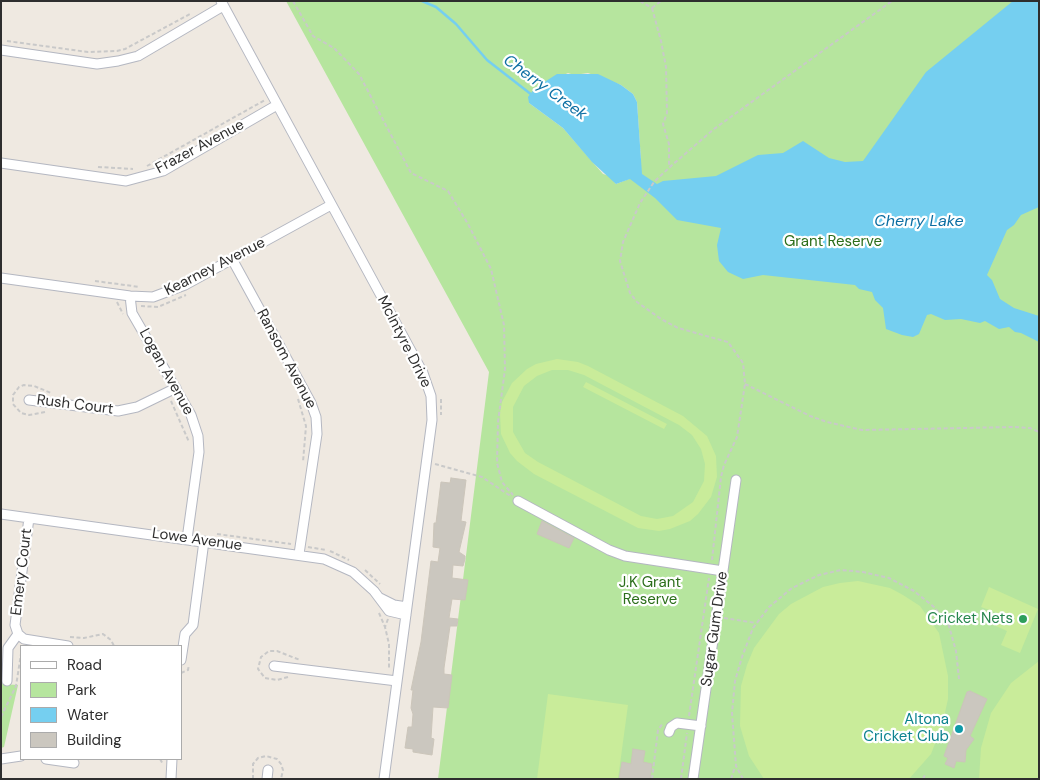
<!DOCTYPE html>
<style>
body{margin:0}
#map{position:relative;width:1040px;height:780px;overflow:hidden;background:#efe9e1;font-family:"DM Sans",sans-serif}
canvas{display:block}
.frame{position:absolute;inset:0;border:2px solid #2e2e2e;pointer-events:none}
.legend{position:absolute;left:20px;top:645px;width:162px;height:115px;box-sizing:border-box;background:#fff;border:1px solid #ababab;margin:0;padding:6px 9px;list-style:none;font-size:15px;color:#2e2e2e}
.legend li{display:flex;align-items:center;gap:10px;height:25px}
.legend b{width:25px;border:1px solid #ababab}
</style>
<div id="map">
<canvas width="1040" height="780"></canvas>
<div class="frame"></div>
<ul class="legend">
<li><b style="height:6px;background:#fff"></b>Road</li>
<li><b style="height:14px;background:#b6e59e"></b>Park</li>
<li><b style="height:14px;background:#75cff0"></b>Water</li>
<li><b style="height:14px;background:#cbc7bf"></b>Building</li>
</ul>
</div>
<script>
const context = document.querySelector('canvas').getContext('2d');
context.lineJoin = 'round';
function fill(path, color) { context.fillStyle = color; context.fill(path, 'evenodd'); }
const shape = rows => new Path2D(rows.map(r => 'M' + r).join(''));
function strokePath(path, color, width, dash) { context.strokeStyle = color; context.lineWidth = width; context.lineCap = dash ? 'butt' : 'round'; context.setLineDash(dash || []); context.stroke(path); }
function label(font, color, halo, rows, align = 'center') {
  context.font = font + ' "DM Sans",sans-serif'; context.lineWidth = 4.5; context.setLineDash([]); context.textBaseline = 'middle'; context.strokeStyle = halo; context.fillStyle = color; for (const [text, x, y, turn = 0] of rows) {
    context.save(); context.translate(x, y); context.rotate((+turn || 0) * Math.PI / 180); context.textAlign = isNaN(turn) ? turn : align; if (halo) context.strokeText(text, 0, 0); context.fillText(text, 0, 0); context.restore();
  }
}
fill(shape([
 [286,1,1039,1,1039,779,438,779,489,372],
 [568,73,574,75,588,73,621,85,633,94,637,102,641,161,629,179,616,184,610,176,603,174,563,128,529,103,535,88],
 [1,684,18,685,4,747,1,748]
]), '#b6e59e');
fill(shape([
 [557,359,578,362,588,366,683,416,707,436,716,456,717,477,711,497,698,514,690,521,670,529,659,531,638,528,534,474,517,461,510,453,501,434,500,413,502,402,512,383,527,369,536,364],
 [552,370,568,370,584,375,679,425,692,435,701,449,705,464,704,481,693,502,673,516,657,519,641,516,538,462,525,453,513,432,513,407,524,386,537,376],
 [586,382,667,424,664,429,583,387],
 [858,581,890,588,903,595,920,606,939,633,948,676,948,699,942,726,931,754,909,779,764,779,749,756,740,726,741,686,747,665,754,648,779,614,791,604,823,587,840,583],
 [989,587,1038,609,1020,653,1001,645,1007,631,985,621,987,616,1009,626,1012,618,981,607],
 [1039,661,1039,779,979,779,981,748,991,713,1011,683],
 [548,694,628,705,618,779,537,779]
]), '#c9ec9a');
fill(shape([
 [1013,1,1039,1,1039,207,1021,215,1014,225,1007,230,987,275,992,280,1000,299,1014,308,1039,316,1039,342,1021,333,1015,332,1009,327,999,329,985,321,980,323,961,319,945,320,931,314,927,315,919,334,913,337,902,335,886,329,883,308,875,300,872,292,859,289,855,285,763,275,743,279,728,272,719,261,717,245,721,228,677,220,655,198,630,179,616,184,592,162,563,128,529,103,528,97,535,88,557,74,598,74,621,85,633,94,637,102,642,174,657,184,663,181,716,176,758,155,783,153,803,141,829,158,845,162,863,161,926,72]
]), '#75cff0');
strokePath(shape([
 [422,1,436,7,456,24,487,60,532,95]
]), '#75cff0', 2.5);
const building = shape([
 [451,478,466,480,461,521,466,522,459,552,465,556,465,559,463,566,453,565,452,578,468,580,465,600,452,599,449,618,458,619,457,626,450,626,444,668,444,674,452,675,448,708,433,707,431,738,434,739,432,755,413,752,413,749,405,748,408,727,412,727,413,714,411,708,413,690,411,690,421,642,431,561,438,562,440,548,433,547,434,523,436,523,441,482,450,483,451,478],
 [542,521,574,538,569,548,537,534,542,521],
 [970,691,987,699,970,736,974,739,966,750,965,762,956,761,954,768,945,764,948,758,944,756,967,692,970,691],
 [633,749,645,751,643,762,652,764,650,779,619,779,622,762,631,764,633,749]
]);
fill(building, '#cbc7bf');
strokePath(building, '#cbc5ba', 1);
const minor = shape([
 [221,1,423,373,431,396,432,420,384,779],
 [1,50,97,64,118,61,138,56,223,6],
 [1,163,126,181,163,171,277,105],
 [232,259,311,403,316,417,317,434,299,554],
 [1,278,130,296,153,297,185,285,331,205],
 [130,296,132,313,191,415,198,436,199,452,187,539],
 [29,400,118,411,137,407,176,388],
 [518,501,609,550,625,556,723,571],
 [1,514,324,559,353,572,374,591,389,611,406,615],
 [29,518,15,625,18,634,24,639,68,646],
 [380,598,394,605,407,607],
 [181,660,185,634,193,625,204,541],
 [274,666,397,681],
 [7,681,8,648,18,634],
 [669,732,671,727,677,723,701,726],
 [1,759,21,756],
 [46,759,74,763],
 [171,779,172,759],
 [267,779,268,770],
 [693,779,736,480]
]);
strokePath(minor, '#b4b7c1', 11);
strokePath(shape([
 [293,1,313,36,334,48,359,74,411,173,448,191,468,224,491,269,504,325,505,369,498,422,497,463,502,482,513,495],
 [640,1,652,8],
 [652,8,661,41,666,67,667,113,663,124,669,144,669,167],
 [652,8,661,1],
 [7,41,88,52,117,51,125,49,190,14],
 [147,166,265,100],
 [98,167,133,169],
 [95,281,140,287],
 [117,302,123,314],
 [141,306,158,307,186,295],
 [745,384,810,416,827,422,862,430,1014,427,1030,428,1039,432],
 [298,399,306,426,303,462],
 [441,399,441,415],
 [171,401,189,442],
 [45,412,29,415,21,413,13,404,13,395,19,387,24,385,34,386,51,393],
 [435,464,482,477,512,497],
 [217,534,291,544],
 [308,547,326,550],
 [330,551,349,560],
 [712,560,721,477,724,465,737,437,745,384,743,363,728,342,678,328,661,319,637,302,630,293,620,261,623,242,640,203,654,182,671,166,714,129,892,1],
 [365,570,380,584],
 [379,613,385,627],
 [724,618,756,623],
 [388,619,385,627,389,644,389,668],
 [70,637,84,638,103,634,111,640,114,646],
 [181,673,188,670,189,665],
 [288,677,277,680,265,678,258,669,261,657,269,651,277,651,300,660],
 [689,716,709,578],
 [1,717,16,686,21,654],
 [160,759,163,764],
 [253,779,253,764,258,758,266,756,277,759,281,764,283,770,281,779],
 [652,779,658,730,663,723],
 [681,779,687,733],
 [731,779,735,767],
 [743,779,736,766,732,713,735,681,742,657,753,628,769,607,792,588,819,575,841,570,863,572,889,578,914,591,934,607,949,626,956,651,959,679],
 [923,779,925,775]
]), '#c9c9c9', 2, [4, 2.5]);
strokePath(minor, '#fff', 9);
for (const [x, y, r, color] of [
 [1023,619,5,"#2e9e5b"],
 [959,729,5,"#0f9aa8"]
]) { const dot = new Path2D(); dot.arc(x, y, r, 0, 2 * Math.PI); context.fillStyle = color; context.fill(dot); strokePath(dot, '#fff', 2); }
label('15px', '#2e2e2e', '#fff', [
 ["Frazer Avenue",200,147,-28],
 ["Kearney Avenue",215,267,-27],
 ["McIntyre Drive",404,342,63],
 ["Ransom Avenue",286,359,62],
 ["Logan Avenue",166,372,61],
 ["Rush Court",75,405,7],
 ["Lowe Avenue",197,540,8],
 ["Emery Court",22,572,-83],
 ["Sugar Gum Drive",715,629,-82]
]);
label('15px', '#2c6e1b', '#fff', [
 ["Grant Reserve",833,242],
 ["J.K Grant",650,583],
 ["Reserve",650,600]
]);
label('15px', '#27864d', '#fff', [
 ["Cricket Nets",1013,619]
], 'right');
label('15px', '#0d838f', '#fff', [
 ["Altona",949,720],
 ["Cricket Club",949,737]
], 'right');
label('italic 16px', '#0d6fa3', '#fff', [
 ["Cherry Creek",545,88,36],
 ["Cherry Lake",919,222]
]);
</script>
